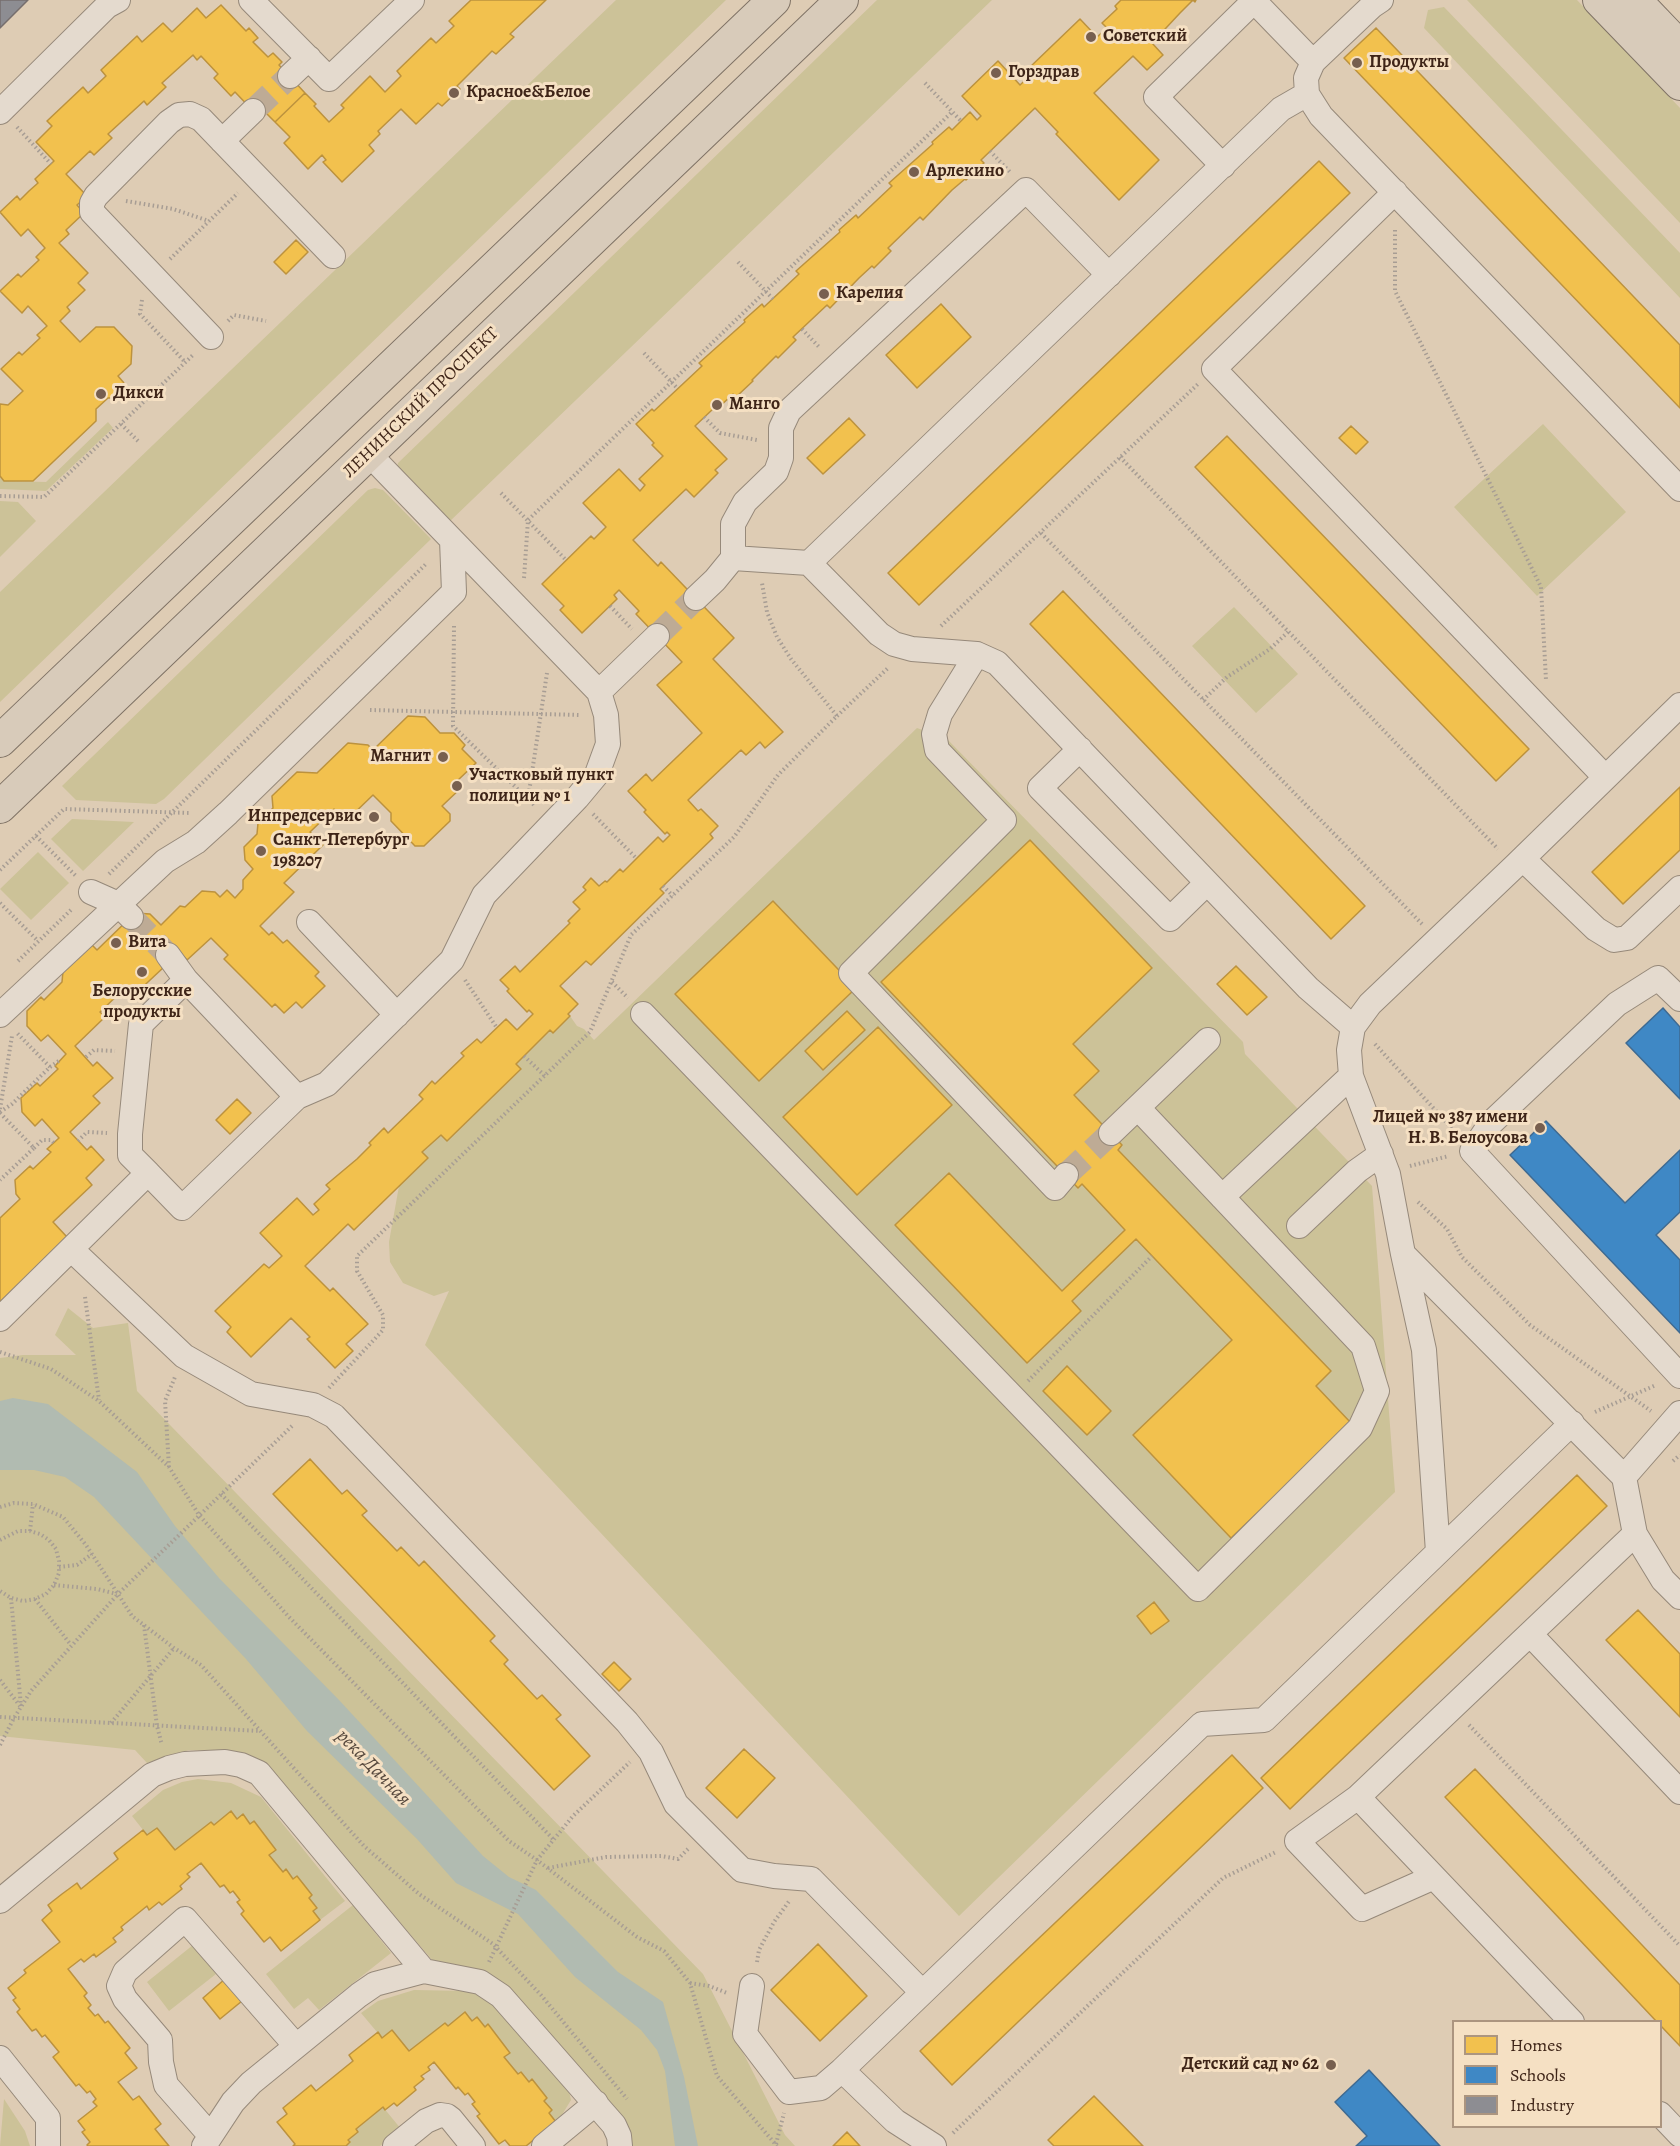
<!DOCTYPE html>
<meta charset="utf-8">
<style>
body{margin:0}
#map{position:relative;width:1680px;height:2146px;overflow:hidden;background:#deccb4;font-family:Alegreya,serif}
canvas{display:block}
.legend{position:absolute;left:1452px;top:2020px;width:210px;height:108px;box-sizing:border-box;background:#f5e0c3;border:2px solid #ac957f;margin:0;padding:8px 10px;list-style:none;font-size:18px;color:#3f2518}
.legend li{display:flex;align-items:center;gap:12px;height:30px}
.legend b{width:30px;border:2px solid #ac957f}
</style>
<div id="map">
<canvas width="1680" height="2146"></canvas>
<ul class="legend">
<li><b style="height:16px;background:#f2c14e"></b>Homes</li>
<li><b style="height:16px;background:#3f88c5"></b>Schools</li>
<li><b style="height:16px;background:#8d8d92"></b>Industry</li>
</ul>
</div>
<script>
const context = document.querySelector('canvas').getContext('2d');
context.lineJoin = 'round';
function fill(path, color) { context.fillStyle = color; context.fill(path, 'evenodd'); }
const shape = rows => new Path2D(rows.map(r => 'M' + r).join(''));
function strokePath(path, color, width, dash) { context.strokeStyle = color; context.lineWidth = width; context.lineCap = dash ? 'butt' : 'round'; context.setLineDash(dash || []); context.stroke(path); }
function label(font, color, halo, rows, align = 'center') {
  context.font = font + ' Alegreya,serif'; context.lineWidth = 6; context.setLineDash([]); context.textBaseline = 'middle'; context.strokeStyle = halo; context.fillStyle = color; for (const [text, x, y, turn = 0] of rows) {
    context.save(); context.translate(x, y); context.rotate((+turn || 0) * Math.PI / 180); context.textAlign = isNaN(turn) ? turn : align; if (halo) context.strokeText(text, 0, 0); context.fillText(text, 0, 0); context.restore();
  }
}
fill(shape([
 [616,0,726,0,0,702,0,592],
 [877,0,992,0,447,524,397,469,398,463],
 [1467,0,1577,0,1680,108,1680,223],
 [1444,7,1680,253,1680,298,1424,28,1428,10],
 [108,422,113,428,46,491,0,489,0,476,4,481,46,482],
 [1543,424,1626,512,1537,596,1454,507],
 [375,488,383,490,431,539,164,799,156,804,76,800,62,786,368,490],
 [0,501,18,502,36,521,0,557],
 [1234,607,1298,674,1256,713,1192,646],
 [917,728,947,739,1243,1042,1245,1054,1372,1186,1395,1492,959,1916,425,1345,449,1291,434,1296,403,1283,390,1262,389,1242,399,1186,428,1158,422,1152,441,1135,448,1140,521,1070,516,1064,550,1030,553,1032,570,1016,577,1026,584,1029,594,1040],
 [72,819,134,822,83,871,51,839],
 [38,852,69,883,31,920,0,889],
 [68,1308,93,1328,128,1323,137,1391,703,1974,785,2135,795,2146,629,2146,493,1977,433,1961,266,1766,214,1751,189,1750,147,1763,135,1750,0,1736,0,1358,23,1355,76,1355,55,1335],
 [198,1779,231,1783,261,1797,345,1901,320,1920,313,1911,317,1907,309,1898,312,1895,297,1876,293,1879,286,1869,283,1872,269,1855,276,1850,254,1821,250,1824,243,1815,237,1819,231,1811,214,1825,211,1822,175,1850,157,1828,147,1835,132,1816,163,1790,182,1782],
 [353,1905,391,1953,319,2010,308,1998,294,2009,266,1974],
 [193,1945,216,1974,169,2011,147,1982],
 [414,1990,466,1991,479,1995,495,2005,569,2091,571,2100,560,2118,556,2122,549,2113,551,2110,544,2101,547,2098,532,2080,529,2082,521,2072,518,2074,504,2057,510,2052,488,2025,485,2027,477,2017,472,2021,465,2013,448,2026,445,2023,409,2051,392,2030,382,2038,361,2013,378,2001],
 [4,2099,25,2131,30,2146,0,2146],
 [383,2107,401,2129,380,2146,346,2146,350,2143,348,2140,358,2132,356,2129]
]), '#ccc298');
fill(shape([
 [13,1398,48,1404,137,1472,175,1526,219,1578,339,1700,483,1856,509,1877,536,1890,618,1972,663,2002,684,2077,698,2146,675,2146,665,2071,657,2050,641,2030,575,1977,518,1914,456,1883,417,1839,307,1731,246,1659,94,1497,65,1477,34,1470,0,1470,0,1401]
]), '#b1bbb1');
const homes = shape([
 [471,0,546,0,510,34,514,37,496,54,492,51,457,86,460,89,442,106,438,103,416,124,401,109,378,131,380,134,369,145,374,151,342,182,323,162,326,160,322,155,308,169,284,143,290,137,275,122,305,93,316,104,314,106,329,122,344,108,341,105,370,76,385,92,401,76,397,71,431,38,436,43,454,26,449,21,471,0],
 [1121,0,1196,0,1195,2,1193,0,1180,13,1152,43,1163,55,1147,70,1133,56,1094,93,1159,160,1119,200,1056,134,1058,132,1035,108,981,160,984,163,966,180,965,179,952,190,923,220,920,217,888,248,891,251,874,268,872,266,859,278,830,308,827,305,793,337,796,340,778,358,776,356,752,380,753,381,736,397,733,394,716,410,714,408,695,426,727,459,715,470,718,473,694,497,686,489,633,540,658,566,661,562,734,638,713,659,783,732,765,748,760,742,746,755,741,750,688,800,698,811,701,809,718,826,710,834,713,838,660,889,664,893,591,965,586,961,560,986,578,1004,568,1014,570,1016,553,1033,550,1030,516,1064,521,1069,447,1141,441,1135,422,1152,428,1158,354,1230,348,1224,305,1266,330,1291,333,1288,368,1324,346,1344,353,1351,335,1368,307,1339,310,1337,291,1318,251,1357,227,1332,231,1327,215,1311,264,1264,269,1268,282,1256,260,1233,297,1198,313,1215,319,1210,314,1204,330,1189,326,1185,357,1159,371,1145,369,1143,384,1128,388,1133,423,1099,419,1095,432,1081,435,1084,464,1056,461,1053,477,1039,481,1043,506,1019,517,1030,533,1014,529,1010,527,1012,507,991,509,989,500,980,515,966,520,972,570,923,568,921,580,909,573,902,586,890,583,887,591,878,599,886,605,881,607,882,620,869,623,872,658,837,663,842,670,835,667,832,665,834,644,812,646,810,628,791,646,774,652,781,702,733,657,685,682,662,636,614,639,611,619,590,614,595,617,599,582,633,560,610,564,606,542,584,591,536,594,539,606,527,583,503,619,469,640,491,645,485,639,479,663,456,652,445,654,443,636,424,652,409,654,411,702,366,699,363,745,322,744,320,762,304,764,307,799,274,796,271,840,232,839,230,856,215,858,218,892,186,889,183,933,144,932,142,949,127,952,130,970,112,977,120,981,116,962,96,998,61,1020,85,1033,73,1029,68,1080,19,1097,37,1107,28,1102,23,1117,9,1115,6,1121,0],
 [221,5,246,31,249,28,258,38,253,42,268,57,273,53,282,62,279,65,305,93,275,122,263,110,257,115,235,92,231,96,214,78,218,74,201,56,197,60,193,55,162,83,166,87,147,105,144,101,108,134,112,138,94,155,90,151,66,174,87,196,77,205,84,213,66,230,69,234,59,243,88,273,78,283,85,290,67,307,70,311,60,321,80,342,96,327,114,327,132,346,131,364,118,376,124,383,124,388,114,398,108,398,96,409,96,421,33,481,4,481,0,476,0,404,8,405,23,391,1,369,19,352,22,355,40,338,37,335,47,326,28,306,22,313,0,291,18,274,21,277,39,260,36,257,45,248,28,229,21,236,0,212,17,196,20,200,29,191,38,183,35,179,54,161,36,142,52,126,47,121,83,87,88,93,106,76,101,70,137,36,142,42,163,23,172,32,197,8,206,18,221,5],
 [1376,28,1680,345,1680,408,1344,58,1376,28],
 [1319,161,1350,193,919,605,888,573,1319,161],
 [296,240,308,252,286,274,274,262,296,240],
 [941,304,971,337,917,388,886,355,941,304],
 [849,418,865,435,823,474,807,458,849,418],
 [1351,426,1368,442,1356,454,1339,438,1351,426],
 [1227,436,1529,749,1496,781,1195,467,1227,436],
 [1063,591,1365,906,1331,939,1030,624,1063,591],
 [408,716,425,717,440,733,454,733,465,745,462,749,476,763,457,781,462,787,442,806,450,814,450,821,424,846,415,846,391,821,391,813,373,795,346,821,334,809,310,832,323,845,284,883,294,892,260,926,269,935,272,932,283,943,287,940,319,972,315,976,325,986,302,1008,296,1002,284,1013,275,1004,272,1007,224,959,228,955,211,938,187,960,176,948,164,967,133,996,125,988,100,1012,105,1017,75,1046,93,1066,97,1062,113,1078,93,1096,100,1103,70,1132,87,1150,91,1146,104,1160,86,1178,92,1185,53,1222,67,1237,0,1302,0,1218,20,1199,16,1194,15,1180,30,1166,33,1169,51,1152,47,1149,59,1138,42,1119,35,1126,22,1112,21,1098,37,1083,40,1086,58,1069,55,1066,66,1054,48,1035,41,1041,27,1026,27,1011,41,997,44,1000,62,982,63,971,91,944,97,950,135,913,150,914,161,925,180,906,185,907,202,891,215,892,220,897,227,890,235,898,243,889,243,880,253,869,245,860,244,847,257,834,258,823,273,808,272,796,297,772,317,773,348,743,368,745,373,750,408,716],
 [1680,787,1680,850,1623,904,1592,872,1680,787],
 [1030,840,1152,968,1073,1044,1099,1071,1074,1095,1122,1145,1118,1150,1331,1371,1316,1386,1351,1423,1231,1538,1133,1435,1232,1340,1136,1239,1072,1301,1081,1311,1027,1363,895,1225,949,1173,1062,1291,1125,1230,1082,1184,1078,1188,881,982,1030,840],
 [773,901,856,988,759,1081,675,994,773,901],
 [1236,966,1267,997,1247,1015,1217,984,1236,966],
 [847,1011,865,1030,823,1070,805,1051,847,1011],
 [878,1027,952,1105,857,1195,783,1117,878,1027],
 [237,1099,251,1113,230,1134,216,1120,237,1099],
 [1067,1366,1111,1411,1087,1435,1043,1391,1067,1366],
 [310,1459,342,1494,347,1490,367,1511,362,1515,397,1551,401,1547,419,1566,424,1561,495,1636,490,1641,508,1660,504,1664,537,1699,542,1695,561,1715,556,1719,590,1756,554,1790,273,1494,310,1459],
 [1577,1475,1607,1506,1290,1809,1261,1778,1577,1475],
 [1154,1602,1169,1621,1151,1634,1137,1616,1154,1602],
 [1638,1610,1680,1654,1680,1717,1606,1640,1638,1610],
 [614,1662,631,1679,619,1691,602,1674,614,1662],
 [744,1749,775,1778,737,1818,706,1788,744,1749],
 [1232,1755,1263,1788,952,2085,920,2051,1232,1755],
 [1475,1769,1680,1985,1680,2046,1660,2025,1660,2022,1657,2022,1445,1797,1475,1769],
 [231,1811,237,1819,243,1814,250,1824,254,1821,276,1850,269,1855,283,1872,286,1869,293,1879,297,1876,312,1895,309,1898,317,1908,313,1911,320,1920,281,1951,270,1937,264,1942,241,1914,244,1911,237,1902,240,1900,233,1891,230,1893,224,1885,220,1887,201,1863,187,1874,190,1877,180,1886,182,1889,162,1905,159,1902,149,1910,147,1906,121,1927,123,1930,113,1938,116,1942,96,1957,94,1954,84,1962,81,1959,68,1969,87,1993,84,1996,91,2005,88,2008,95,2016,98,2014,105,2023,108,2021,130,2048,125,2053,137,2068,118,2082,133,2100,139,2096,161,2124,155,2129,169,2146,88,2146,87,2145,90,2142,82,2132,85,2130,78,2121,97,2106,93,2102,96,2099,90,2091,87,2093,79,2084,76,2086,53,2057,59,2052,45,2035,42,2037,36,2029,32,2031,17,2012,20,2009,13,2000,16,1998,8,1988,26,1973,24,1970,60,1942,42,1920,52,1911,48,1905,62,1894,77,1883,81,1889,118,1859,114,1853,143,1830,147,1835,157,1828,175,1850,211,1822,214,1825,231,1811],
 [818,1944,867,1996,820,2041,771,1990,818,1944],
 [225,1979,242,2001,220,2019,203,1998,225,1979],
 [465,2012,472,2021,477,2017,485,2027,488,2024,510,2053,504,2057,518,2074,521,2072,529,2082,532,2079,547,2098,544,2101,552,2110,549,2113,556,2122,526,2146,510,2146,505,2140,499,2144,477,2116,480,2114,472,2104,475,2102,468,2093,465,2095,458,2087,456,2089,434,2062,428,2067,430,2070,421,2076,424,2079,414,2087,416,2090,397,2106,394,2103,385,2110,383,2107,356,2129,358,2132,348,2140,350,2142,346,2146,293,2146,295,2144,277,2122,287,2114,283,2108,311,2085,316,2091,353,2061,349,2055,378,2032,382,2038,392,2030,409,2051,445,2023,448,2026,465,2012],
 [1094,2096,1143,2146,1054,2146,1048,2140,1094,2096],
 [847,2132,860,2146,833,2146,847,2132]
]);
fill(homes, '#f2c14e');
strokePath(homes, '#bc923e', 1.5);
const schools = shape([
 [1663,1008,1680,1027,1680,1099,1626,1043,1663,1008],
 [1546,1121,1625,1203,1680,1150,1680,1212,1656,1235,1680,1260,1680,1333,1510,1155,1546,1121],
 [1369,2070,1440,2146,1356,2146,1367,2136,1335,2102,1369,2070]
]);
fill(schools, '#3f88c5');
strokePath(schools, '#3f6a91', 1.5);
const industry = shape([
 [0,0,28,0,0,28,0,0]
]);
fill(industry, '#8d8d92');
strokePath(industry, '#766e6d', 1.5);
strokePath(shape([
 [253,111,290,76],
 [657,636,696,598],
 [131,917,168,955],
 [1066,1175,1111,1133]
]), '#beab95', 24, [24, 12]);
const minor = shape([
 [251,0,329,79,412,0],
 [1381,0,1372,6,1313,62,1306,78,1307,94,1321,116,1680,489],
 [290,76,309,58],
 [0,112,107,6,118,0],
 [222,141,253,111],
 [1223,166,1156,97,1254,1,1313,62],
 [1395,192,1214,369,1605,777],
 [211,337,92,212,92,203,96,196,169,122,179,115,190,114,201,119,333,256],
 [368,453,599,692,606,715,608,744,597,774,577,798,484,895,452,960,327,1084,297,1097,182,1208,148,1173,71,1249,184,1356,251,1394,313,1405,334,1416,627,1722,651,1752,676,1804,742,1870,774,1876,811,1879,922,1992],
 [733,558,809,563,879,634,894,644,912,649,977,654,997,663,1308,988,1353,1027,1370,1004,1515,866,1680,705],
 [809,563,1281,109,1307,94],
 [696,598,715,580,733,558,733,524,745,502,776,472,781,458,781,428,789,411,1026,190,1109,275],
 [977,654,940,714,934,734,937,750,1004,820,851,973,1055,1188,1066,1175],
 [599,692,657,636],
 [1080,749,1040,788,1170,919,1207,883],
 [1523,859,1596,929,1614,940,1627,938,1680,888],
 [91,892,118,904,131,917],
 [309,922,397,1015],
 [168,955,186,980,297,1097],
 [1680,999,1658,978,1617,1004,1491,1123,1472,1151,1680,1376],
 [643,1014,1198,1589,1360,1428,1377,1391,1363,1346,1138,1108],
 [0,1015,165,861,196,842,228,813,454,592,452,540],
 [1353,1027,1349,1050,1351,1076,1388,1174,1403,1254,1624,1477,1635,1534,1663,1580,1680,1597],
 [1111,1133,1208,1040],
 [148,1173,130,1155,130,1134,141,1024,186,980],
 [1222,1197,1351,1076],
 [1299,1226,1357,1171,1381,1154],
 [1403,1254,1424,1350,1438,1552],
 [0,1319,71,1249],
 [1624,1477,1680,1413],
 [1530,1634,1680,1792],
 [1358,1797,1434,1877],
 [0,1901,152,1775,169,1768,185,1764,225,1762,241,1765,259,1773,424,1971],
 [752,1986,745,2034,789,2092,821,2088,842,2070],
 [1572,2022,1434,1877,1362,1909,1297,1841,1358,1797,1635,1534],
 [0,2058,48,2118,48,2146],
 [1660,2114,1680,2135],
 [210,2135,166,2085,161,2062,160,2040,125,1999,119,1986,125,1972,185,1919,296,2046],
 [204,2146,233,2102,251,2083,359,1995,375,1984,424,1971,480,1982,501,1996,614,2125,619,2136,620,2146],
 [395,2146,426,2121,440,2115,447,2116,451,2119,473,2146],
 [544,2146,596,2103],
 [934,2146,895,2121,842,2070,1202,1724,1264,1720,1572,1423]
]);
const major = shape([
 [1599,0,1680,84],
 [1635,0,1680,47],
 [0,741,774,0],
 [0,807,842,0]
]);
strokePath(minor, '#96897a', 26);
strokePath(major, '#7f7265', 34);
strokePath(shape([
 [925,83,961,121],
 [17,127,51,164],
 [990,151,1010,172],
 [126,201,173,209,209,221],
 [1395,230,1395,291,1541,587,1546,680],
 [170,259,238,193],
 [738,262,773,299],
 [142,300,140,314,185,362],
 [228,321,234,315,266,321],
 [802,329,820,348],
 [644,353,678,389],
 [704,417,720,433,757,440],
 [121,424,139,442],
 [1120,457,1498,849],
 [501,493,566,560],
 [0,496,44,497,194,354],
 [1041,533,1422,924],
 [524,578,528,520,952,112],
 [610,606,632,629],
 [454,626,453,726,535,806],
 [941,626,1198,384],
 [1203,700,1227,677,1270,649,1288,632],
 [370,710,581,715],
 [837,716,888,668],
 [528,799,547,673],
 [593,814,636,858],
 [36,836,76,876],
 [0,870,64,809,191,813],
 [109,874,427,563],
 [663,886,673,896],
 [0,903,38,941],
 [18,961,73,908],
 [465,980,497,1028],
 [612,982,628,998],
 [1375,1044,1457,1134],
 [524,1056,545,1076],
 [86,1057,94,1050,115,1051],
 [50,1067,60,1060],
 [0,1109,12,1036],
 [0,1112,12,1104,50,1067,16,1032],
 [0,1113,34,1148,0,1180],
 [78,1141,87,1132,107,1133],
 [34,1148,42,1140,51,1140,54,1143],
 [1410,1166,1449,1156],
 [1418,1202,1447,1229,1462,1257,1530,1325,1651,1411],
 [85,1297,99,1400],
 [0,1352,51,1369,99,1401,169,1467,199,1515,288,1616,509,1841,537,1860,637,1937,664,1951,690,1983,717,2076,777,2146],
 [1028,1381,1152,1256],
 [329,1388,383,1330,383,1315,357,1271,357,1256,590,1032,631,935,734,837,778,775,837,716,791,659,777,637,767,612,762,583],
 [1595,1412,1656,1385],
 [292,1426,118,1594,132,1616,174,1648,201,1665,364,1846,419,1894,493,1944,541,1995,627,2099],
 [1673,1461,1680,1455],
 [169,1467,165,1401,175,1377],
 [221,1494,553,1839],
 [0,1507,14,1503,33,1504,63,1517,86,1545,118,1594],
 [30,1531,33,1504],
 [0,1540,18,1531,30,1531,40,1534,49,1540,56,1549,59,1561,59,1573,54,1585,46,1594,35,1599,23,1601,11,1598,0,1591],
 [59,1567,77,1565,92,1554],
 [54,1585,97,1589,117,1594],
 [11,1598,21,1706],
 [35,1599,71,1645],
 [144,1625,157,1726,162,1745],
 [0,1680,20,1706],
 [0,1717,260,1731],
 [111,1723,174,1648],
 [1469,1725,1680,1946],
 [0,1745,14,1718,31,1691,118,1594],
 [548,1868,606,1857,661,1856,678,1859,688,1849],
 [489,1962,537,1860,573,1816,630,1762],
 [757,1962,759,1950,774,1922,790,1900],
 [690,1983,709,1986,727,1993],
 [953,2133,1223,1878,1276,1852],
 [776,2144,784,2113]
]), '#a79d94', 4, [1.5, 3]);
strokePath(minor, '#e4dace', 24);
strokePath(major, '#d8cbba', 32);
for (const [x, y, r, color] of [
 [1091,37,6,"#775f4f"],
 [1357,63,6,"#775f4f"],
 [996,73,6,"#775f4f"],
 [454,93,6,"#775f4f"],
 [914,172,6,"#775f4f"],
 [824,294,6,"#775f4f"],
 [101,394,6,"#775f4f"],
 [717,405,6,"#775f4f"],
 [443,757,6,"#775f4f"],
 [457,786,6,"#775f4f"],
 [374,817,6,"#775f4f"],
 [261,851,6,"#775f4f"],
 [116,943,6,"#775f4f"],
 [142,972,6,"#775f4f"],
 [1540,1128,6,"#775f4f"],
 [1331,2065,6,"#775f4f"]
]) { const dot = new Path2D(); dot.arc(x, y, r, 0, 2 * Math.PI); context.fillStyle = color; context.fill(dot); strokePath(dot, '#f5e0c3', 2); }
label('bold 18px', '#3f2518', '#f5e0c3', [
 ["Советский",1103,37],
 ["Продукты",1369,63],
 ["Горздрав",1008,73],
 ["Красное&Белое",466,93],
 ["Арлекино",926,172],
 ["Карелия",836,294],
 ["Дикси",113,394],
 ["Манго",729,405],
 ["Магнит",431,757,"right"],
 ["Участковый пункт",469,776],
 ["полиции № 1",469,797],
 ["Инпредсервис",362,817,"right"],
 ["Санкт-Петербург",273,841],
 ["198207",273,862],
 ["Вита",128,943],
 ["Белорусские",142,992,"center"],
 ["продукты",142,1013,"center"],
 ["Лицей № 387 имени",1528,1118,"right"],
 ["Н. В. Белоусова",1528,1139,"right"],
 ["Детский сад № 62",1319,2065,"right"]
], 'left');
label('18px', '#3f2518', '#f5e0c3', [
 ["ЛЕНИНСКИЙ ПРОСПЕКТ",421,403,-44]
]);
label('italic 20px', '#57493e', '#f5e0c3', [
 ["река Дачная",373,1768,46]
]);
</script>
